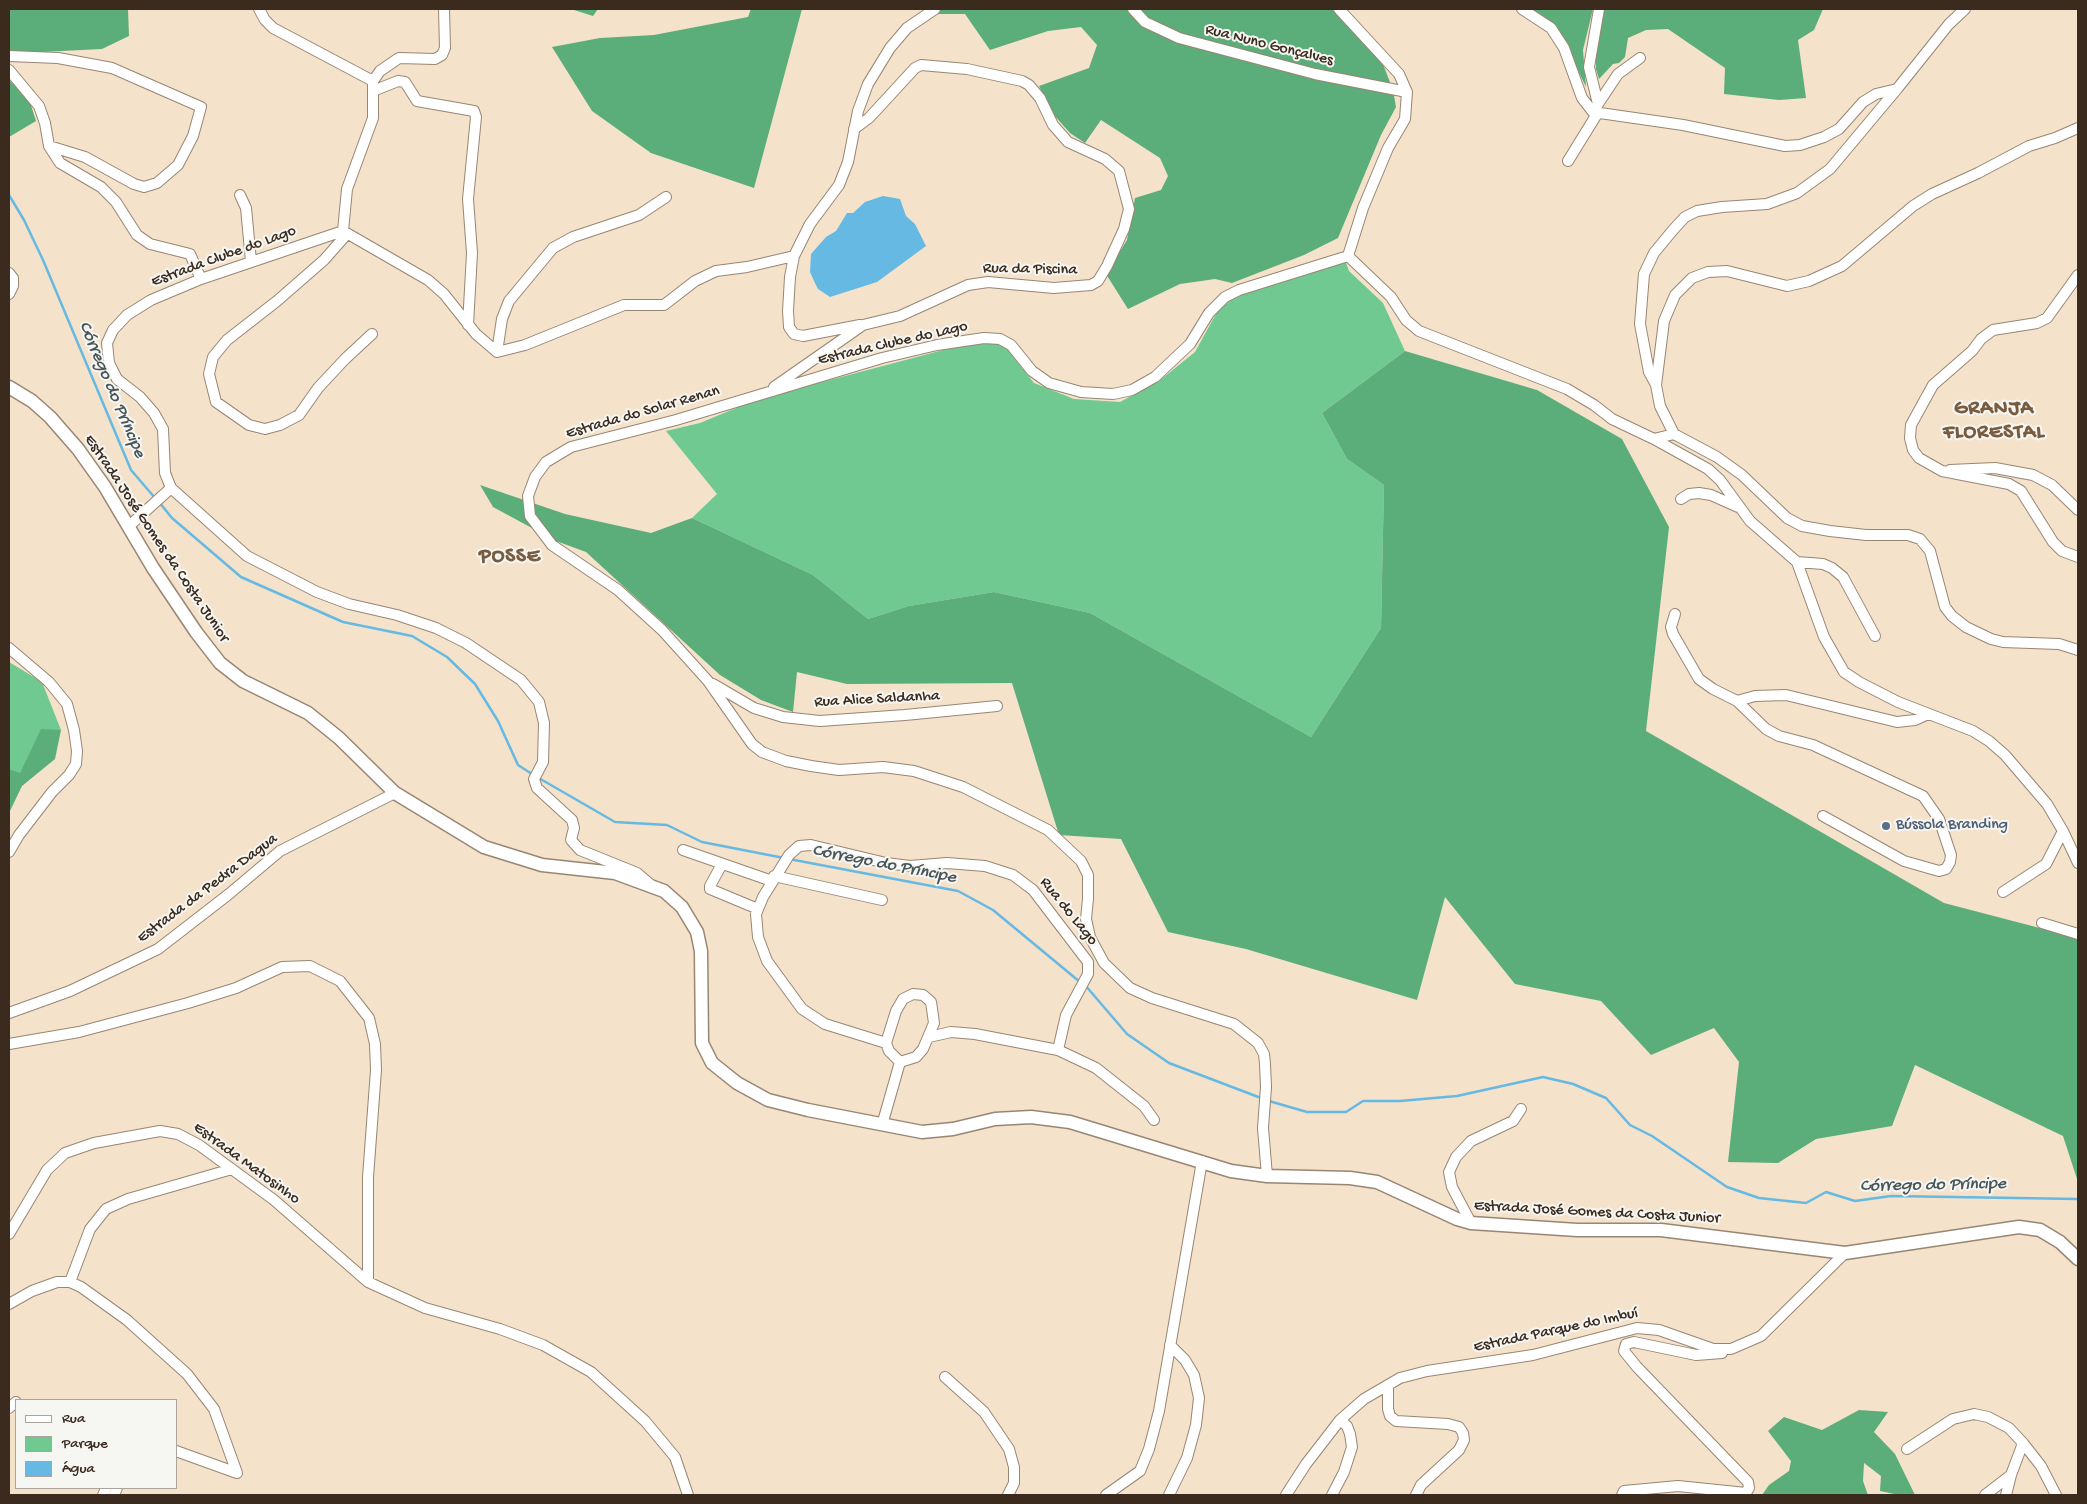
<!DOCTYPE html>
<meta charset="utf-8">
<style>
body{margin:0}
#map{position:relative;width:2087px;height:1504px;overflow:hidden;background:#f4e2cb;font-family:"Gochi Hand",sans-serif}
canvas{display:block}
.frame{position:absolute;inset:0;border:10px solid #3b2a1e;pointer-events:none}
.legend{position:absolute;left:15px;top:1399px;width:162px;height:90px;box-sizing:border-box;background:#f6f6f2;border:1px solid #aba49d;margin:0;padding:6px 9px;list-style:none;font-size:15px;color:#3b2a1e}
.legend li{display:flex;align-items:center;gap:10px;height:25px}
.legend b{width:25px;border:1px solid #aba49d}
</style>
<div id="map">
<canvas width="2087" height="1504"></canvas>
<div class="frame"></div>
<ul class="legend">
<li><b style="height:6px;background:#fff"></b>Rua</li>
<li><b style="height:14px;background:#6fc990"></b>Parque</li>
<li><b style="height:14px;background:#66b9e2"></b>Água</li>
</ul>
</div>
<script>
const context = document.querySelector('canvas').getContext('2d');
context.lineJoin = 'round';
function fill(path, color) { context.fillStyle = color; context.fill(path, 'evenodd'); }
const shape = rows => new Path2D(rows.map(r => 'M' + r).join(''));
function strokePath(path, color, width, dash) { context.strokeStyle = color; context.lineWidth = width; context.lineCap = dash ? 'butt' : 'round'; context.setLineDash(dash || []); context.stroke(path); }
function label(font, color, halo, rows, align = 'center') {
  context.font = font + ' "Gochi Hand",sans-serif'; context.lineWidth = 4; context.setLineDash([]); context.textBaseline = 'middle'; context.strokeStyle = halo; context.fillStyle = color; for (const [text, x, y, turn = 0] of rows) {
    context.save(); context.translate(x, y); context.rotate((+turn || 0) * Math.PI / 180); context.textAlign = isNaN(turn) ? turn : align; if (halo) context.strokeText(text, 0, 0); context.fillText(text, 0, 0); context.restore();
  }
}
fill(shape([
 [1345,260,1349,271,1383,303,1405,351,1322,413,1347,459,1384,485,1381,628,1311,737,1090,613,994,592,909,606,868,619,813,575,692,518,717,494,666,431,700,423,758,399,981,340,1004,345,1034,383,1074,399,1120,402,1159,381,1195,352,1217,312,1239,293],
 [9,662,42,682,61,730,41,730,20,774,9,769]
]), '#6fc990');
fill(shape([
 [9,9,128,9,129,36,102,49,21,53,9,50],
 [571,9,598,9,593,16],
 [751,9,802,9,754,188,651,153,592,111,552,47,600,38,654,35,748,17],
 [934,9,1332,9,1381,59,1393,90,1396,107,1381,135,1338,238,1304,255,1232,283,1215,279,1180,284,1128,309,1106,274,1127,240,1135,198,1161,190,1168,176,1160,158,1101,120,1085,143,1070,133,1053,114,1039,86,1089,68,1097,45,1081,27,1048,31,990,50,965,14,936,14],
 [1527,9,1593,9,1583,50,1586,87,1556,25],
 [1604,9,1823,9,1814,30,1798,40,1806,98,1779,100,1724,94,1725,68,1668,29,1646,30,1628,38,1625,57,1619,63,1613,64,1599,79,1596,69,1596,33],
 [9,80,29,99,36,121,9,137],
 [1405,351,1537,390,1622,439,1669,527,1646,731,1944,903,2078,938,2078,1182,2063,1136,1915,1065,1892,1126,1816,1139,1778,1163,1728,1162,1739,1062,1714,1028,1651,1055,1601,1001,1515,984,1445,897,1417,1000,1246,949,1168,932,1121,839,1059,835,1012,683,847,684,797,672,793,712,761,700,720,675,586,552,556,541,493,507,480,485,565,514,651,533,692,518,813,575,868,619,909,606,994,592,1090,613,1311,737,1381,628,1384,485,1347,459,1322,413],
 [41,729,61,730,55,759,22,786,9,813,9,769,20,773],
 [1859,1410,1888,1412,1874,1432,1895,1454,1915,1495,1899,1495,1880,1491,1881,1476,1864,1463,1863,1481,1868,1495,1762,1495,1769,1485,1789,1471,1791,1461,1768,1431,1784,1417,1822,1430]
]), '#5bad7a');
fill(shape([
 [883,196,900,199,906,216,915,224,926,246,877,282,830,297,818,289,815,283,810,272,811,254,826,237,836,231,847,213,853,213,865,202]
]), '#66b9e2');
strokePath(shape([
 [9,195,24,220,43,260,131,470,155,498],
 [159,502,172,518,241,577,343,622,412,636,447,657,475,684,498,721,518,765,532,774],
 [537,777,615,822,667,825,702,842,784,858],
 [789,859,958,891,993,910,1080,982],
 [1085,985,1127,1034,1169,1063,1261,1098],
 [1269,1101,1307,1112,1346,1112,1363,1101,1400,1101,1457,1096,1543,1077,1573,1084,1606,1098,1630,1125,1652,1136,1727,1187,1759,1198,1806,1203,1826,1192,1855,1201,1891,1196,2078,1199]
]), '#66b9e2', 2.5);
const minor = shape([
 [259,9,265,20,273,28,373,81],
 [1133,9,1145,22,1179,38,1315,74,1407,92],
 [1339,9,1399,74,1407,92,1405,119,1388,148,1363,208,1348,256,1391,297,1406,320,1419,331,1567,389,1594,405,1612,419,1654,439,1674,434],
 [1522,9,1551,28,1564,48,1582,98,1593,112,1598,104,1589,67,1599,9],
 [9,56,58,58,112,68,201,107,193,136,178,165,157,183,144,187,134,184,85,157,49,146],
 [9,70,39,106,45,123,49,146,60,163,101,187,116,202,137,235,150,244,190,254,201,279],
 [373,91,398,81,405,82,417,101,474,111,476,117,468,199,472,253,468,325],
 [1598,104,1618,74,1640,58],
 [1593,112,1683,125,1785,146,1800,145,1824,137,1839,129,1863,102,1876,94,1897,89,1949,24,1965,9],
 [2078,128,2055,138,2029,146,1978,173,1932,194,1913,206,1842,266,1809,281,1787,286,1727,271,1708,272,1692,278,1675,295,1664,321,1656,385,1660,406,1674,434,1717,457,1742,475,1787,518,1802,526,1830,531,1866,535,1908,535,1920,539,1930,551,1945,607,1952,616,1966,627,1991,639,2003,642,2059,644,2078,650],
 [1568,161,1597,114],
 [240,195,246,208,251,261],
 [343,231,347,189,373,118,373,81,380,71,399,58,435,59,442,55,445,48,444,9],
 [347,234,324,260,277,301,227,340,213,357,209,374,216,402,249,425,265,429,280,425,299,415,318,388,345,359,372,334],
 [9,273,13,278,13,286,9,294],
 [2078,275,2047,318,2037,323,1993,330,1981,339,1972,351,1933,385,1911,425,1910,438,1913,450,1919,458,1942,471,2009,484,2021,491,2053,542,2062,551,2078,557],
 [860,325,803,336,794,334,789,327,788,311,790,277,794,256,810,224,839,185,848,162,858,111,868,84,890,48,907,28,935,9],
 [497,352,502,319,509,301,553,248,573,237,639,215,666,197],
 [1656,385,1649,372,1640,324,1644,274,1654,253,1673,230,1685,217,1697,211,1722,207,1767,204,1797,193,1830,169,1897,89],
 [774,387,863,325,900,316,968,285,988,282,1054,288,1091,285,1098,281,1107,266,1124,229,1129,209,1119,171,1105,159,1068,142,1053,125,1040,98,1029,85,1022,81,967,69,921,65,915,68,869,118,854,129],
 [1654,439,1708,469,1720,480,1750,521,1797,562,1824,637,1844,672,1859,682,1898,702,1973,731,1989,741,2005,755,2047,804,2063,831,2078,863],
 [1950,470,1995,468,2033,475,2052,485,2078,510],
 [1681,499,1689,494,1699,493,1711,495,1738,507],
 [129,526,171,488],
 [1797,562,1823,564,1832,568,1843,577,1875,636],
 [1675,614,1671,627,1673,634,1699,679,1713,689,1737,701],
 [9,648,49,682,67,704,74,730,77,751,76,764,69,775,52,792,19,835,9,852],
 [713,684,754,708,783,717,820,721,905,715,997,706],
 [1823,816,1904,861,1939,871,1946,869,1950,862,1951,855,1939,819,1923,796,1813,745,1779,736,1766,729,1737,701,1755,696,1786,695,1897,722,1915,720,1928,714],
 [683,850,772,881],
 [722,864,710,886,710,889,758,909],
 [774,876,882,900],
 [650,884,637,873,580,850,571,840,574,828,572,820,537,788,534,779,543,762,544,723,539,702,521,680,466,643,436,628,397,615,349,604,317,592,247,556,171,488,165,473,163,429,154,413,140,397,117,379,109,363,107,343,113,330,127,315,151,300,201,279,343,231,428,280,444,294,476,334,497,352,525,345,624,305,664,305,695,281,716,271,747,267,794,256],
 [2003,892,2046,864,2063,831],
 [2042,923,2078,934],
 [9,1013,70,991,158,949,229,894,280,851,395,793],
 [929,1037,951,1032,975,1034,1058,1050,1096,1068,1144,1106,1154,1120],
 [886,1043,896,1011,903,999,913,994,923,995,931,1002,934,1023,923,1049,916,1057,900,1062],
 [9,1044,79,1032,188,1003,236,988,282,967,310,966,340,981,369,1018,375,1044,376,1070,368,1177,368,1282,425,1308,500,1329,543,1345,591,1372,645,1421,675,1457,688,1495],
 [882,1125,900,1062,889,1051,886,1043,825,1024,802,1009,767,961,758,937,756,914,763,897,789,855,799,846,811,845,886,863,910,866,947,863,985,866,1013,875,1033,890,1088,962,1088,974,1066,1015,1058,1050],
 [1267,1176,1263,1128,1266,1087,1265,1064,1264,1054,1258,1043,1234,1024,1152,998,1130,988,1104,963,1090,937,1086,919,1088,899,1088,875,1081,861,1048,830,963,787,914,771,883,767,839,770,811,766,786,761,762,752,752,744,708,681,662,630,618,590,552,545,530,516,528,496,535,477,546,462,571,447,676,420,882,358,937,345,984,338,1000,339,1011,345,1032,371,1049,383,1081,392,1113,394,1132,390,1155,377,1190,344,1209,313,1225,297,1239,290,1348,256],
 [1471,1223,1452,1187,1449,1172,1456,1157,1471,1141,1513,1121,1521,1109],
 [9,1234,47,1170,65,1153,94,1143,160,1131,178,1134,199,1145,274,1200,368,1282],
 [70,1282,90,1229,106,1209,128,1199,232,1169],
 [9,1304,32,1291,57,1282,70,1282,81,1287,127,1320,187,1374,214,1409,237,1473],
 [945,1377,984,1412,1009,1449,1014,1467,1014,1483,1008,1495],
 [1388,1385,1388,1409,1390,1416,1396,1421,1448,1424,1459,1427,1463,1433,1464,1440,1459,1450,1421,1485,1416,1495],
 [9,1408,16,1402],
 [1907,1449,1953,1419,1974,1414,1988,1417,2009,1428,2023,1443,2041,1466,2056,1495],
 [176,1451,237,1473],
 [103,1495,106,1488],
 [114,1495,117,1488],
 [1106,1495,1140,1471,1149,1449,1159,1411,1202,1161],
 [1169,1495,1187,1458,1196,1425,1199,1398,1194,1375,1185,1360,1170,1345],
 [1286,1495,1306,1464,1340,1420,1364,1399,1400,1378,1427,1371,1533,1355,1637,1328,1659,1330,1713,1349,1731,1349,1761,1336,1845,1253],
 [1332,1495,1344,1472,1352,1447,1350,1434,1347,1426,1340,1420],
 [1622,1495,1624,1491,1678,1486,1746,1493,1749,1488,1748,1482,1637,1367,1624,1351,1626,1344,1634,1342,1696,1355,1722,1353],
 [1985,1495,2011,1475,2023,1443],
 [2006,1495,2011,1475]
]);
const tertiary = shape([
 [9,387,32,401,50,417,78,449,105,487,153,568,196,632,220,663,243,681,308,713,339,738,395,793,484,847,542,865,615,873,664,891,682,907,697,932,701,951,702,1043,712,1063,737,1083,768,1100,808,1110,922,1132,953,1129,995,1119,1031,1117,1070,1122,1231,1171,1267,1176,1350,1178,1377,1182,1457,1219,1471,1223,1577,1230,1661,1230,1845,1253,2019,1227,2040,1230,2060,1242,2078,1259]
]);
strokePath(minor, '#988674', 12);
strokePath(tertiary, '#988674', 15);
strokePath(minor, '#fff', 10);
strokePath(tertiary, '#fff', 12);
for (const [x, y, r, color] of [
 [1886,826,5,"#5c6f8a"]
]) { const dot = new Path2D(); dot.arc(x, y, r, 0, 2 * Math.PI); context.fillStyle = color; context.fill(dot); strokePath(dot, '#f6f6f2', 2); }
label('16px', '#3b2a1e', '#f6f6f2', [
 ["Rua Nuno Gonçalves",1269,46,14],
 ["Estrada Clube do Lago",224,257,-20],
 ["Rua da Piscina",1030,270,1],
 ["Estrada Clube do Lago",893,344,-13],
 ["Estrada do Solar Renan",643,413,-16],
 ["Estrada José Gomes da Costa Junior",156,539,56],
 ["Rua Alice Saldanha",877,700,-3],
 ["Estrada da Pedra Dagua",208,889,-37],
 ["Rua do Lago",1068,912,51],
 ["Estrada Matosinho",246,1164,36],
 ["Estrada José Gomes da Costa Junior",1597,1213,3],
 ["Estrada Parque do Imbuí",1556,1331,-12]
]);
label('16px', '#4e5e75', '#f6f6f2', [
 ["Bússola Branding",1896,826]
], 'left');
label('italic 18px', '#485559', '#f6f6f2', [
 ["Córrego do Príncipe",111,390,67],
 ["Córrego do Príncipe",884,865,11],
 ["Córrego do Príncipe",1933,1186,-1]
]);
context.letterSpacing = '1px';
label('bold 21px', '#795c3f', '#f6f6f2', [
 ["GRANJA",1994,410],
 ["FLORESTAL",1994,434],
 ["POSSE",510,558]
]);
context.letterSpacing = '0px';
</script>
